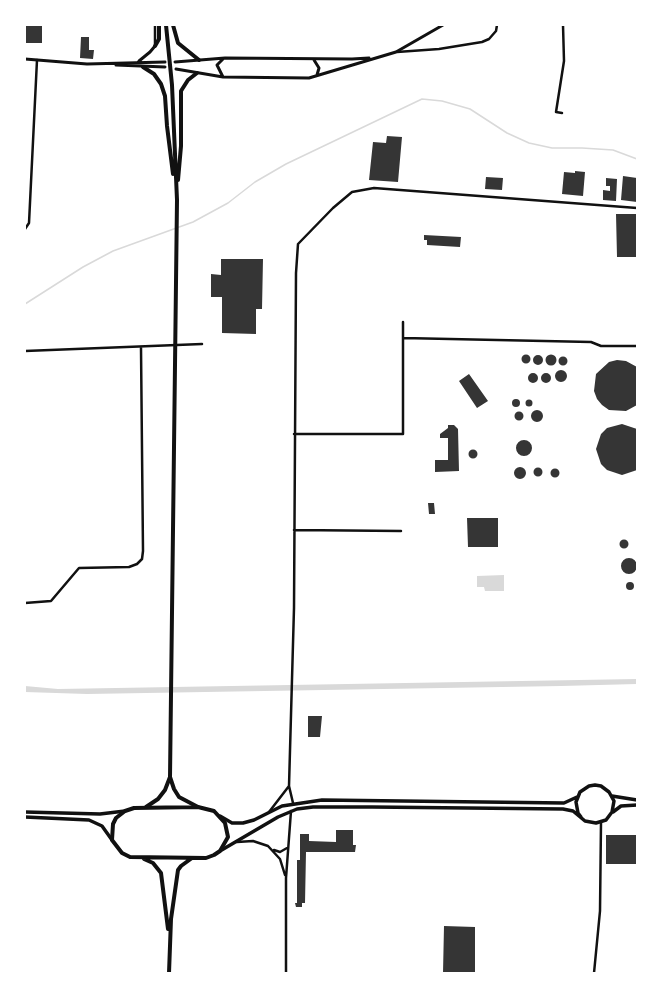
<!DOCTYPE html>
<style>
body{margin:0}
#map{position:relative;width:662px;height:998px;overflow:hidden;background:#fff;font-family:"Archivo Narrow",sans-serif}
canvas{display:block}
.frame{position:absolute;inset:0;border:26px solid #fff;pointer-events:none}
</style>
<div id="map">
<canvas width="662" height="998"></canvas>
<div class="frame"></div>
</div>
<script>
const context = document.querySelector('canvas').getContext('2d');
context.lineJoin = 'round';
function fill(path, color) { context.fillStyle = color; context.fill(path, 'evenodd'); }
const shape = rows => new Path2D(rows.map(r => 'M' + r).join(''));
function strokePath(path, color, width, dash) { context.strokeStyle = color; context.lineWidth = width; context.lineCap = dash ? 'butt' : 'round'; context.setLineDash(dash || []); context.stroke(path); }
fill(shape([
 [504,575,504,591,485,591,484,587,477,587,477,576],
 [637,679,637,684,561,686,87,694,25,692,25,686,58,689]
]), '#d9d9d9');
strokePath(shape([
 [25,304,83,267,113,251,193,222,228,203,255,182,286,164,422,99,442,101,470,109,507,133,529,143,552,148,582,148,613,150,637,159]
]), '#d9d9d9', 1.5);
fill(shape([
 [25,25,42,25,42,43,25,43],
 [81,37,89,37,89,50,94,50,93,59,80,58],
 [387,136,402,137,398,182,369,180,373,142,386,143],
 [575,171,585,172,583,196,562,194,564,172,575,173],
 [623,176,637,178,637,202,621,200],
 [486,177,503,178,502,190,485,189],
 [606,178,617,179,616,201,603,200,603,190,610,191,610,186,606,186],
 [616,214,637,214,637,257,617,257],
 [424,235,461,237,460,247,427,245,427,240,424,240],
 [221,259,263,259,262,309,256,309,256,334,222,333,222,297,211,297,211,274,221,275],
 '521.5 359a4.5 4.5 0 1 1 9 0a4.5 4.5 0 1 1-9 0Z',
 '545.5 360a5.5 5.5 0 1 1 11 0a5.5 5.5 0 1 1-11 0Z',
 '533 360a5 5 0 1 1 10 0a5 5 0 1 1-10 0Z',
 '558.5 361a4.5 4.5 0 1 1 9 0a4.5 4.5 0 1 1-9 0Z',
 [617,360,626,361,637,367,637,405,626,411,609,410,602,405,597,399,594,391,596,374,609,362],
 '555 376a6 6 0 1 1 12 0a6 6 0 1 1-12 0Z',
 '528 378a5 5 0 1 1 10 0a5 5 0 1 1-10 0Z',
 '541 378a5 5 0 1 1 10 0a5 5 0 1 1-10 0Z',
 [469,374,488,401,477,408,459,381],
 '512 403a4 4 0 1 1 8 0a4 4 0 1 1-8 0Z',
 '525.5 403a3.5 3.5 0 1 1 7 0a3.5 3.5 0 1 1-7 0Z',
 '531 416a6 6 0 1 1 12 0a6 6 0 1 1-12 0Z',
 '514.5 416a4.5 4.5 0 1 1 9 0a4.5 4.5 0 1 1-9 0Z',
 [622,424,637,429,637,470,622,475,607,470,601,464,596,449,601,434,607,428],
 [448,425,454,425,458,429,459,471,435,472,435,460,448,460,448,438,440,438,440,434,448,428],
 '516 448a8 8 0 1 1 16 0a8 8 0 1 1-16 0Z',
 '468.5 454a4.5 4.5 0 1 1 9 0a4.5 4.5 0 1 1-9 0Z',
 '514 473a6 6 0 1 1 12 0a6 6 0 1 1-12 0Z',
 '533.5 472a4.5 4.5 0 1 1 9 0a4.5 4.5 0 1 1-9 0Z',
 '550.5 473a4.5 4.5 0 1 1 9 0a4.5 4.5 0 1 1-9 0Z',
 [428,503,434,503,435,514,429,514],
 [467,518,498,518,498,547,468,547],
 '619.5 544a4.5 4.5 0 1 1 9 0a4.5 4.5 0 1 1-9 0Z',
 '621 566a8 8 0 1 1 16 0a8 8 0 1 1-16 0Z',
 '626 586a4 4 0 1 1 8 0a4 4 0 1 1-8 0Z',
 [308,716,322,716,320,737,308,737],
 [336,830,353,830,353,845,356,845,355,852,306,852,305,903,302,903,302,907,296,907,295,903,297,903,297,860,300,860,300,834,309,834,309,841,336,842],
 [606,835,637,835,637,864,606,864],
 [444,926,475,927,475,973,443,973]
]), '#353535');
strokePath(shape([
 [155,44,155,25],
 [397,52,439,49,482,42,489,39,496,31,497,25],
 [562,113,556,112,564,61,563,25],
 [25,229,29,223,37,60],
 [403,322,403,338],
 [25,351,202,344],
 [294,434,403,434,403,338,591,342,601,346,637,346],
 [294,530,401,531],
 [25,603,51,601,79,568,129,567,137,564,142,559,143,551,141,348],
 [293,803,289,786,294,608,296,273,298,244,333,208,352,192,374,188,637,208],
 [269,812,289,786],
 [237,842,253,841,268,846,280,859,285,875],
 [274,850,280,852,287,848],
 [286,973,286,878,291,811],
 [594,973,600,911,601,822]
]), '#111', 2.5);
strokePath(shape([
 [25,59,87,64,165,62],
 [314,60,319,68,317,75],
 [139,61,150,52,155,46],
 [175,62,225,58,352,59,369,58],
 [116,65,165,67],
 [176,69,223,77,309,78,396,52,443,25],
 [223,77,217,65,223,59]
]), '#111', 3);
strokePath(shape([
 [612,796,637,800],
 [25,812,100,814,125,811],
 [613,812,621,806,637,805],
 [220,816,232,823,243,823,254,820,282,806,322,800,564,803,577,797],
 [25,817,89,820,102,826,112,840],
 [220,851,278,817,297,809,313,807,372,807,563,809,573,811,585,821,596,823,606,820,612,812,614,801,609,792,601,786,595,785,589,786,580,792,576,802,578,813,581,817]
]), '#111', 3.5);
strokePath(shape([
 [198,807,214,811,225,823,228,837,220,851,214,855,206,858,130,857,122,853,112,840,113,824,116,818,125,811,134,808,198,807],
 [144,859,153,863,161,873,168,929],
 [169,973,171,919,178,870,181,866,192,858]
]), '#111', 4);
strokePath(shape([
 [166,25,172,85,177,200,170,777,174,789,179,797,198,807],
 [173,25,178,43,199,60],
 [155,46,159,39,159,25],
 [143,67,154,74,161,84,165,96,167,126,173,174],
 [178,180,181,146,181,91,188,80,197,73],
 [146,807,158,799,165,790,170,777]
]), '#111', 4);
</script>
